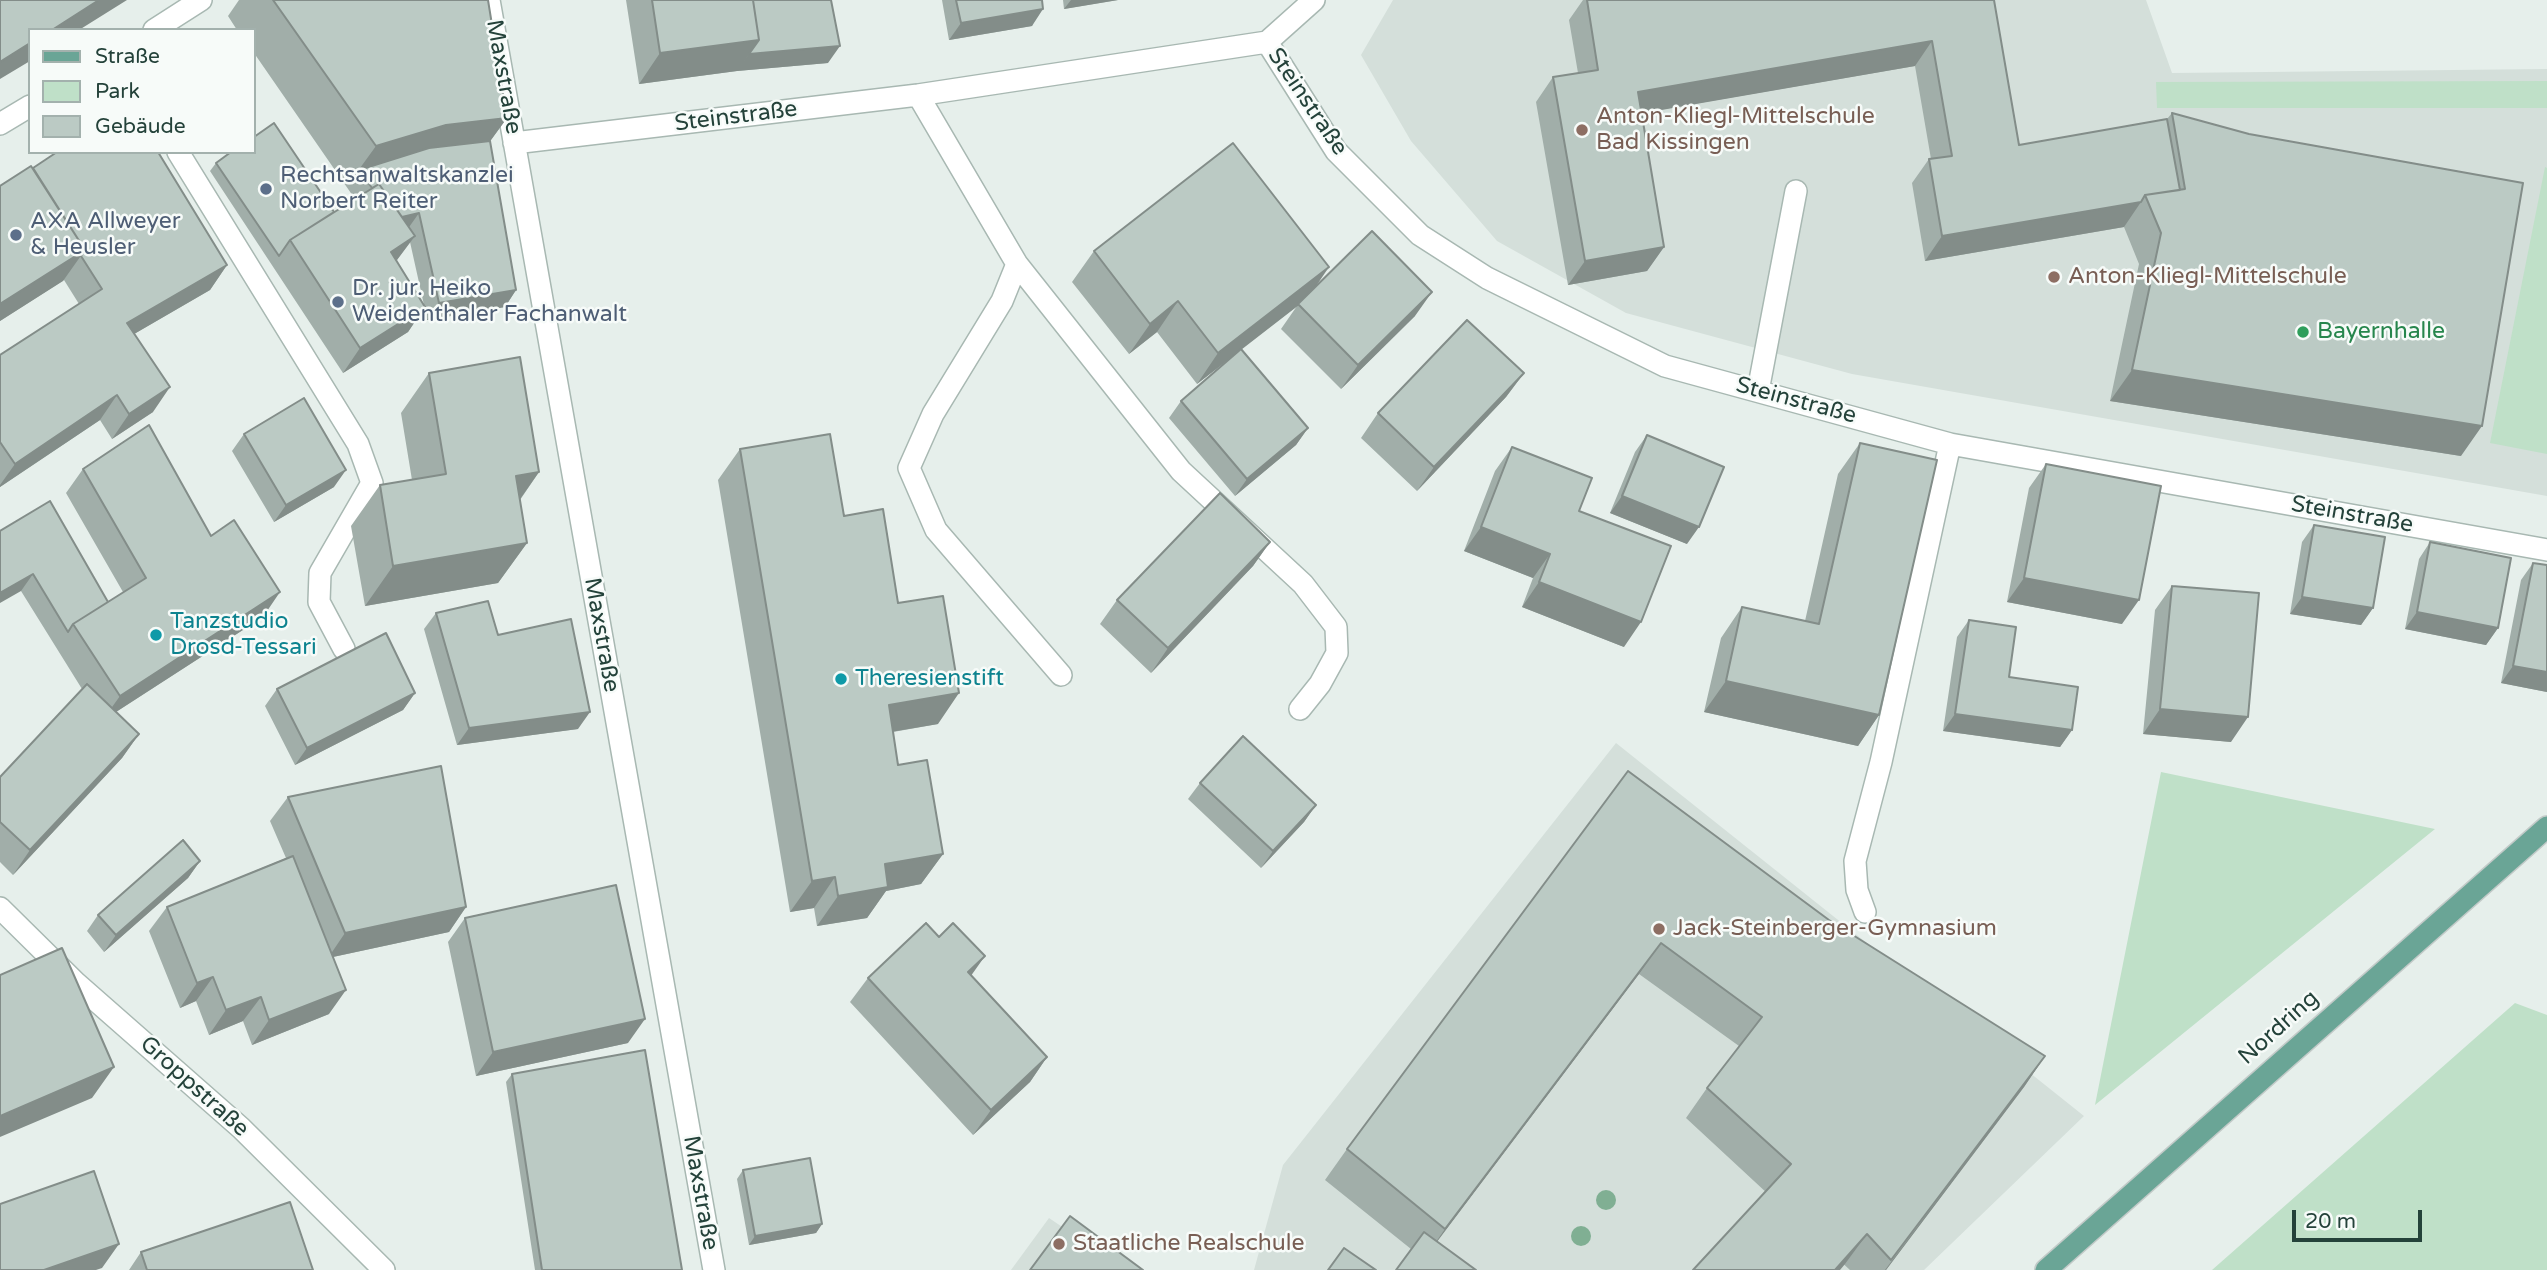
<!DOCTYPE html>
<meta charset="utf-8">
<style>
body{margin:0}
#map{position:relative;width:2547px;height:1270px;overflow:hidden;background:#e6efeb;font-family:"Varela Round",sans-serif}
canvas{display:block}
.legend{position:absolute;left:28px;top:28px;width:228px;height:126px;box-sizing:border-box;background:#f7fbf9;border:2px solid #a3b1ad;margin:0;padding:9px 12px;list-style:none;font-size:21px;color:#24423a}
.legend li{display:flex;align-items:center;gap:14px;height:35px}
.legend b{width:35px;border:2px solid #a3b1ad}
.scale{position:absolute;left:2292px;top:1210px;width:130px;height:32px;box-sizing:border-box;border:4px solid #24423a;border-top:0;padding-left:9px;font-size:21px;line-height:24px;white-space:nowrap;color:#24423a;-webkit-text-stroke:5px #f7fbf9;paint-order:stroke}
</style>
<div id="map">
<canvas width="2547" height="1270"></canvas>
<ul class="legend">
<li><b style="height:9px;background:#6aa596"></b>Straße</li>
<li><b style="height:19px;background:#bfe0c8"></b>Park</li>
<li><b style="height:19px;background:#bbcac4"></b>Gebäude</li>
</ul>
<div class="scale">20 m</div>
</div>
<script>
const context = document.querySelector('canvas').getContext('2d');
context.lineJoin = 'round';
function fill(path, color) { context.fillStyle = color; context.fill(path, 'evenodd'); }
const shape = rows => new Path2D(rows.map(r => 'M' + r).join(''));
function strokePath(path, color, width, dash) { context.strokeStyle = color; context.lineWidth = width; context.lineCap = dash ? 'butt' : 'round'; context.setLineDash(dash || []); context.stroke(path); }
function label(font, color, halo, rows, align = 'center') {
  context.font = font + ' "Varela Round",sans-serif'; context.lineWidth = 5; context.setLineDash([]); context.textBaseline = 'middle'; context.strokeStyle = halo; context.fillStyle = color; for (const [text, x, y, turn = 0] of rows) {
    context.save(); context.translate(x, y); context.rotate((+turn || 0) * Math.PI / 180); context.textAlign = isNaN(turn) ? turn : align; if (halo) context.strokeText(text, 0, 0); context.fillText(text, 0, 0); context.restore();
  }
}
fill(shape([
 [1393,0,2146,0,2172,73,2547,69,2547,496,1852,374,1626,313,1497,241,1411,141,1361,55],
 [1616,743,2084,1116,1924,1270,1254,1270,1283,1165],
 [1049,1218,1126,1270,1011,1270]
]), '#d4dfda');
fill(shape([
 [2547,81,2547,108,2157,108,2156,82],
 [2545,167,2547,168,2547,454,2490,443],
 [2161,772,2435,829,2095,1105],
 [2515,1003,2547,1015,2547,1270,2212,1270]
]), '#bfe0c8');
const minor = shape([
 [489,0,714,1270],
 [154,30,201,0],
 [1267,42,1336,151,1420,235,1487,278,1665,366,1950,444,2547,550],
 [1267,42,1314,0],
 [918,95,1017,264,1002,301,933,414,909,468,936,530,1061,675],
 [0,124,30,106],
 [514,143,918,95,1267,42],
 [178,152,358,444,372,483,320,573,319,602,344,649],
 [1017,264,1181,471,1303,584,1336,627,1337,653,1320,684,1300,709],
 [1758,391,1796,191],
 [0,908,76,983,241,1128,384,1270],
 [1865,912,1857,890,1855,861,1881,762,1950,444]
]);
const major = shape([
 [2046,1270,2547,827]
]);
strokePath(minor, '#a8b8b2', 24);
strokePath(major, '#c2cac8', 24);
strokePath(minor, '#fff', 21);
strokePath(major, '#6aa596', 21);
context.fillStyle = '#80af93';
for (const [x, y] of [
 [1606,1200],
 [1581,1236]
]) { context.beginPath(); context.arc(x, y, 10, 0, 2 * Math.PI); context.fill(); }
fill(shape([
 [239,0,488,0,507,118,490,141,516,290,505,307,427,320,424,308,408,332,343,373,210,171,216,163,334,212,355,199,254,53,254,30,237,30,228,16],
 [410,242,424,305,396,261],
 [626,0,831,0,828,63,737,71,639,84],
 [942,0,1042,0,1032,26,949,40],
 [1063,0,1118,0,1064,9],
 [1583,0,1994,0,2019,145,2167,119,2172,113,2461,456,2110,401,2139,264,2124,227,1925,261,1912,183,1929,159,1931,159,1915,66,1641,113,1664,247,1647,271,1568,285,1536,102,1553,77,1578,73,1569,20],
 [33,168,227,265,210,290,134,334,153,412,112,439,100,420,0,487,0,355,79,304,64,280,0,321,0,186],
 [1094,251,1314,288,1415,316,1341,389,1281,329,1297,306,1241,349,1308,428,1296,445,1235,496,1169,418,1181,401,1239,351,1197,384,1157,332,1129,354,1072,282],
 [429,373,539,472,520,500,527,543,498,583,365,606,351,526,380,485,412,480,401,413],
 [1524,373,1506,397,1417,491,1361,438,1378,413],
 [244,434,334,487,274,522,232,451],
 [1647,435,1687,544,1610,513,1635,452],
 [1860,443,1879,715,1858,746,1704,712,1721,638,1742,607,1805,621,1838,474],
 [1512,447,1579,511,1624,647,1522,607,1533,578,1464,551,1495,471],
 [740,449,844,516,898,603,938,724,893,732,898,765,943,854,921,884,886,891,867,918,817,926,814,908,790,912,718,480],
 [2046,464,2122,624,2007,602,2029,488],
 [83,469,211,536,263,617,116,712,139,734,122,758,13,875,0,862,0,777,82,689,21,591,0,531,108,602,123,592,66,493],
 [2314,525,2373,608,2361,625,2290,614,2302,542],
 [1270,542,1253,566,1151,673,1100,624,1117,600],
 [2430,542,2498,628,2486,645,2405,629,2419,559],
 [2533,563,2547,692,2501,683,2521,580],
 [2172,586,2231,742,2143,734,2155,610],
 [436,613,498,635,578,729,457,745,424,629],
 [1969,620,2009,677,2072,730,2060,747,1943,731,1957,637],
 [277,689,415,693,403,710,295,765,265,706],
 [1628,771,1829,920,2045,1056,2024,1087,1886,1270,1850,1270,1686,1118,1707,1088,1739,1046,1639,974,1437,1241,1411,1249,1325,1180,1347,1149],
 [1200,783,1316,805,1304,822,1261,868,1188,799],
 [288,797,466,907,449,932,333,957,329,1014,252,1045,243,1021,209,1035,196,1001,180,1008,149,931,167,907,286,858,270,821],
 [200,861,188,878,104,952,87,931,98,915],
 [465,918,628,1043,476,1076,448,942],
 [971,975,1047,1057,1030,1082,973,1135,850,1002,868,978],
 [512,1074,682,1270,535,1270,506,1082],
 [743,1170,822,1224,816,1233,749,1245,737,1179],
 [141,1252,313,1270,129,1270]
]), '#a1aea9');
fill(shape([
 [99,0,127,0,79,30,52,30],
 [1071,0,1118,0,1064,9],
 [1043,9,1032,26,949,40,961,23],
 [759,40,737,71,639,84,660,53],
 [1932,41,1915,66,1621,117,1638,92],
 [30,43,30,61,0,79,0,62],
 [840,46,828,63,737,71,749,54],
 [507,118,478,158,359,170,347,186,376,146,446,125],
 [2141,202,2124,227,1925,261,1942,236],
 [419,213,407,230,392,219],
 [415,236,397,260,374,277,391,252],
 [1664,247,1647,271,1568,285,1585,261],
 [85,250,63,281,0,321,0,304],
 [227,265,210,290,110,348,127,323],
 [1329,267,1308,298,1197,384,1218,353],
 [516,290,505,307,427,320,439,303],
 [1432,292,1415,316,1341,389,1358,365],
 [1178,301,1157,332,1129,354,1150,324],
 [425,307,408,332,343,373,360,348],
 [2132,370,2482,426,2461,456,2110,401],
 [1524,373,1506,397,1417,491,1434,467],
 [170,387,153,412,112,439,129,414],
 [117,395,100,420,0,487,0,485,15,464],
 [1308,428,1296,445,1235,496,1247,479],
 [346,470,334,487,274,522,286,505],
 [539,472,511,512,516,476],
 [1622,496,1699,527,1687,544,1610,513],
 [1481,527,1550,554,1533,578,1464,551],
 [1270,542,1253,566,1151,673,1168,648],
 [527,543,498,583,365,606,393,566],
 [33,574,21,591,0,603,0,593],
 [2024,578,2139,600,2122,624,2007,602],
 [1539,582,1641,622,1624,647,1522,607],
 [280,592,263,617,102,721,120,696],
 [2302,597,2373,608,2361,625,2290,614],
 [2417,612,2498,628,2486,645,2405,629],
 [2513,666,2547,672,2547,692,2501,683],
 [1726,681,1879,715,1858,746,1704,712],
 [415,693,403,710,295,765,307,748],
 [959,693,938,724,867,736,889,705],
 [2160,709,2248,717,2231,742,2143,734],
 [590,712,578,729,457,745,469,728],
 [1955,714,2072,730,2060,747,1943,731],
 [139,734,122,758,13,875,30,850],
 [1316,805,1304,822,1261,868,1273,851],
 [943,854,921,884,886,891,867,918,817,926,838,896,885,864],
 [200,861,188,878,104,952,116,935],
 [835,877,814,908,790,912,812,881],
 [466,907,449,932,328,958,345,933],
 [1661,943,1639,974,1424,1259,1445,1229],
 [985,956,968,980,968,972],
 [213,977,196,1001,180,1008,197,983],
 [346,990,329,1014,252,1045,269,1020],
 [261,997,243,1021,209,1035,226,1010],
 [645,1019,628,1043,476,1076,493,1052],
 [2045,1056,2024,1087,1886,1270,1885,1270],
 [1047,1057,1030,1082,973,1135,991,1110],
 [114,1067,92,1098,0,1137,0,1116],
 [822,1224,816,1233,749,1245,755,1236],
 [1867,1234,1845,1264,1840,1270,1835,1270],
 [119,1244,102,1268,96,1270,44,1270]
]), '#838d89');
const building = shape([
 [0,0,99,0,52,30,30,30,30,43,0,62,0,0],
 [273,0,488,0,507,118,446,125,376,146,273,0],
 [652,0,753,0,759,40,660,53,652,0],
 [753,0,831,0,840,46,749,54,759,40,753,0],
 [956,0,1042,0,1043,9,961,23,956,0],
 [1587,0,1994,0,2019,145,2167,119,2180,190,2145,195,2141,202,1942,236,1929,159,1952,156,1932,41,1638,92,1664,247,1585,261,1553,77,1598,70,1587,0],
 [2172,113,2249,134,2523,183,2482,426,2132,370,2161,233,2145,195,2185,189,2172,113],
 [274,123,334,212,290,240,279,256,216,163,231,152,254,152,254,137,274,123],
 [490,141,516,290,439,303,419,213,402,217,379,184,372,188,359,170,429,148,490,141],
 [1233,143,1329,267,1218,353,1178,301,1150,324,1094,251,1233,143],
 [57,152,158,152,227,265,127,323,170,387,129,414,117,395,15,464,0,442,0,355,102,289,81,256,85,250,33,168,57,152],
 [31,166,85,250,0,304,0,186,31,166],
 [379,184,415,236,391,252,425,307,360,348,290,240,379,184],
 [1372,231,1432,292,1358,365,1298,304,1372,231],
 [1467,320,1524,373,1434,467,1378,413,1467,320],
 [1241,349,1308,428,1247,479,1181,401,1241,349],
 [520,357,539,472,516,476,527,543,393,566,380,485,446,474,429,373,520,357],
 [304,398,346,470,286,505,244,434,304,398],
 [149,425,211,536,234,520,280,592,120,696,73,624,146,578,83,469,149,425],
 [830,434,844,516,883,509,898,603,943,596,959,693,889,705,898,765,927,760,943,854,885,864,888,887,838,896,835,877,812,881,740,449,830,434],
 [1647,435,1724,467,1699,527,1622,496,1647,435],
 [1860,443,1937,460,1879,715,1726,681,1742,607,1819,624,1860,443],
 [1512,447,1592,478,1579,511,1671,546,1641,622,1539,582,1550,554,1481,527,1512,447],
 [2046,464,2161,486,2139,600,2024,578,2046,464],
 [1220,493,1270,542,1168,648,1117,600,1220,493],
 [50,501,108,602,73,624,68,632,33,574,0,593,0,531,50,501],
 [2314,525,2385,537,2373,608,2302,597,2314,525],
 [2430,542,2511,558,2498,628,2417,612,2430,542],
 [2533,563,2547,565,2547,672,2513,666,2533,563],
 [2172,586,2259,593,2248,717,2160,709,2172,586],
 [488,601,498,635,571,619,590,712,469,728,436,613,488,601],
 [1969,620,2016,627,2009,677,2078,687,2072,730,1955,714,1969,620],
 [386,633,415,693,307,748,277,689,386,633],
 [87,684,139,734,30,850,0,822,0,777,87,684],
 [1243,736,1316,805,1273,851,1200,783,1243,736],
 [441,766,466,907,345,933,288,797,441,766],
 [1628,771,1829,920,2045,1056,1891,1260,1867,1234,1835,1270,1693,1270,1791,1164,1707,1088,1762,1017,1661,943,1445,1229,1347,1149,1628,771],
 [183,840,200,861,116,935,98,915,183,840],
 [293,856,346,990,269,1020,261,997,226,1010,213,977,197,983,167,907,293,856],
 [616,885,645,1019,493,1052,465,918,616,885],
 [926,923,939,937,953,923,985,956,968,972,1047,1057,991,1110,868,978,926,923],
 [62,948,114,1067,0,1116,0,975,62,948],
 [645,1050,682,1270,542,1270,512,1074,645,1050],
 [810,1158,822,1224,755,1236,743,1170,810,1158],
 [94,1171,119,1244,44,1270,0,1270,0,1204,94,1171],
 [290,1202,313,1270,147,1270,141,1252,290,1202],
 [1070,1216,1143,1270,1030,1270,1070,1216],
 [1424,1232,1476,1270,1396,1270,1424,1232],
 [1344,1248,1376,1270,1328,1270,1344,1248]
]);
fill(building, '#bbcac4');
strokePath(building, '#838d89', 2);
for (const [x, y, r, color] of [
 [1582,130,7,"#8d6e63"],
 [266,189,7,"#5c6f8a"],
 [16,235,7,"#5c6f8a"],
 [2054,277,7,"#8d6e63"],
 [338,302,7,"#5c6f8a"],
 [2303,332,7,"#2e9e5b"],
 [156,635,7,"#0f9aa8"],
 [841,679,7,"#0f9aa8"],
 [1659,929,7,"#8d6e63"],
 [1059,1244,7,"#8d6e63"]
]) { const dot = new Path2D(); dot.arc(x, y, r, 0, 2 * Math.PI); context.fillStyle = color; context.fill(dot); strokePath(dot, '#f7fbf9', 2.5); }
label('23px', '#24423a', '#f7fbf9', [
 ["Maxstraße",503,77,80],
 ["Steinstraße",1307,102,56],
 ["Steinstraße",736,117,-7],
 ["Steinstraße",1796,401,15],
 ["Steinstraße",2352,515,10],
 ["Maxstraße",601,635,80],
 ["Nordring",2279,1028,-42],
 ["Groppstraße",194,1087,42],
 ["Maxstraße",700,1193,80]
]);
label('23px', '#785e54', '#f7fbf9', [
 ["Anton-Kliegl-Mittelschule",1596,117],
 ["Bad Kissingen",1596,143],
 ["Anton-Kliegl-Mittelschule",2068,277],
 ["Jack-Steinberger-Gymnasium",1673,929],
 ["Staatliche Realschule",1073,1244]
], 'left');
label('23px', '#4e5e75', '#f7fbf9', [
 ["Rechtsanwaltskanzlei",280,176],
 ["Norbert Reiter",280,202],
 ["AXA Allweyer",30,222],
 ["& Heusler",30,248],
 ["Dr. jur. Heiko",352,289],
 ["Weidenthaler Fachanwalt",352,315]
], 'left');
label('23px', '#27864d', '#f7fbf9', [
 ["Bayernhalle",2317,332]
], 'left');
label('23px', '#0d838f', '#f7fbf9', [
 ["Tanzstudio",170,622],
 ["Drosd-Tessari",170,648],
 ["Theresienstift",855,679]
], 'left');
</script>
